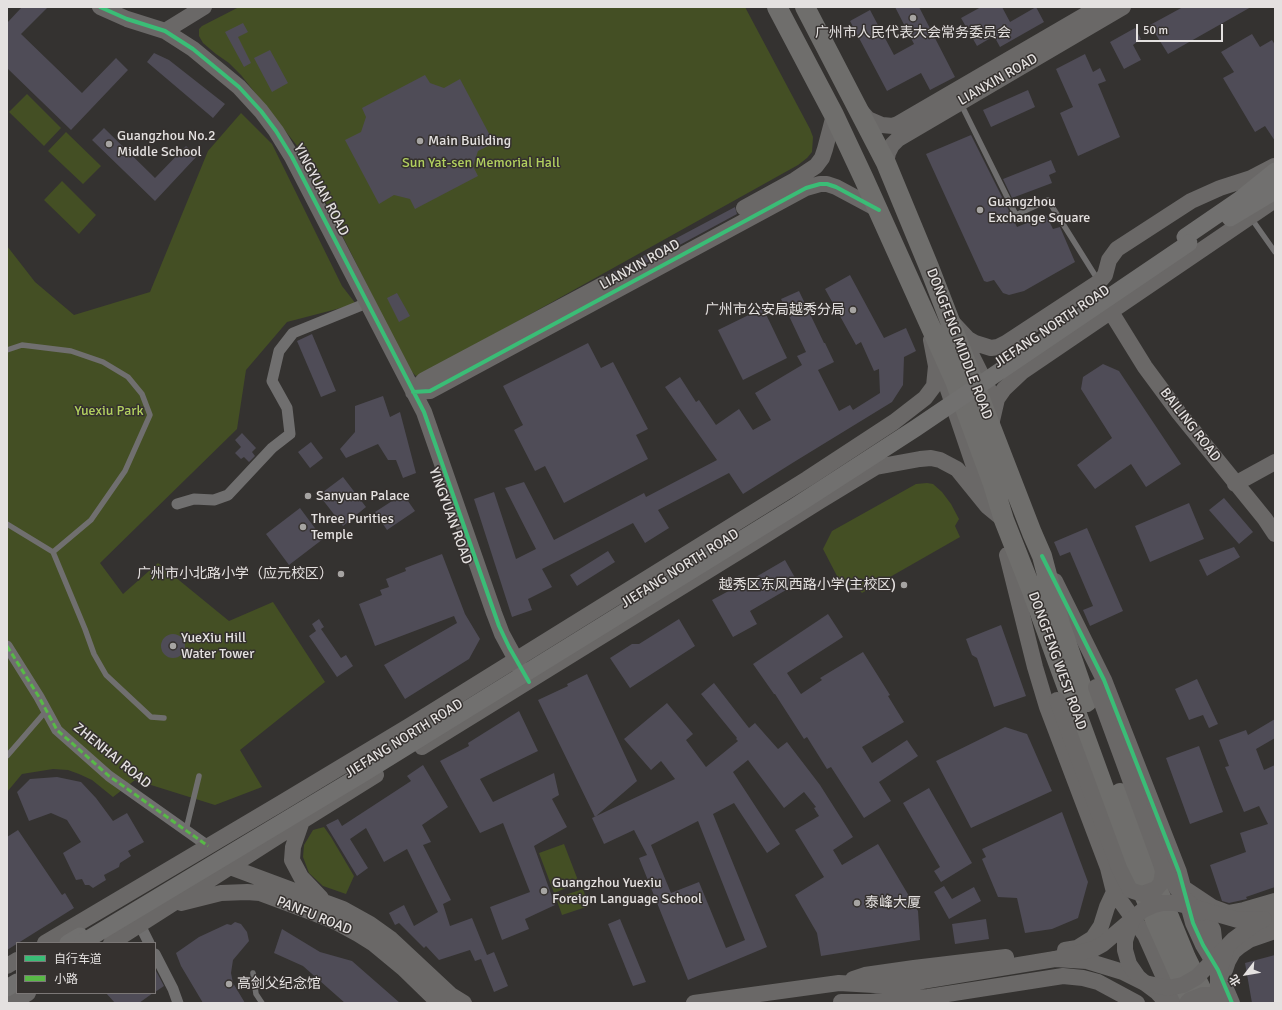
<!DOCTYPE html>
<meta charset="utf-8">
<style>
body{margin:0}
#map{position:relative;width:1282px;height:1010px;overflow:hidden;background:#343230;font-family:Signika,"Noto Sans SC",sans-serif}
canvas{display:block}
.frame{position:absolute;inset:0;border:8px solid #e4e1e0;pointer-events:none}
.legend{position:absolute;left:16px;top:942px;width:140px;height:52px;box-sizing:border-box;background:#35312f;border:1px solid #7b7776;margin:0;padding:5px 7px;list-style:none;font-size:12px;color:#e4e1e0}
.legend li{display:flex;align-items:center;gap:8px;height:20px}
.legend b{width:20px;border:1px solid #7b7776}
.north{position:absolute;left:1226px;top:954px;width:40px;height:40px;-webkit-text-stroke:3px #35312f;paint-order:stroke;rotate:239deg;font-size:11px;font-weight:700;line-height:16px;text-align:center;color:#e4e1e0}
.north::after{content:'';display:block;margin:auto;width:14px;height:18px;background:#e4e1e0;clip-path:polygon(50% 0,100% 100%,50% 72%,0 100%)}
.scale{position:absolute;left:1136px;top:24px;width:87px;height:18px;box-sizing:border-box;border:2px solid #e4e1e0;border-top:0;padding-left:5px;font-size:12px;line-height:14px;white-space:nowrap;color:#e4e1e0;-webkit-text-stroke:3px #35312f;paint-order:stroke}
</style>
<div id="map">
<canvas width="1282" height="1010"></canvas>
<div class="frame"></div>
<ul class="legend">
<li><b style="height:5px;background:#3abd76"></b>自行车道</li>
<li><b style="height:5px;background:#58b947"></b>小路</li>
</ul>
<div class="north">北</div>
<div class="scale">50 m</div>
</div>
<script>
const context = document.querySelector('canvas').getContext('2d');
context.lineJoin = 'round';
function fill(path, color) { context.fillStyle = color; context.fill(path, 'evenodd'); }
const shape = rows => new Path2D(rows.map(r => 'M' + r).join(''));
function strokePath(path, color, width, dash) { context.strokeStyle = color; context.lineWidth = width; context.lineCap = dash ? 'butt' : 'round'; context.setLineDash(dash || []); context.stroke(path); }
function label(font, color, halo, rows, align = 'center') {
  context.font = font + ' Signika,"Noto Sans SC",sans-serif'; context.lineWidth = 3; context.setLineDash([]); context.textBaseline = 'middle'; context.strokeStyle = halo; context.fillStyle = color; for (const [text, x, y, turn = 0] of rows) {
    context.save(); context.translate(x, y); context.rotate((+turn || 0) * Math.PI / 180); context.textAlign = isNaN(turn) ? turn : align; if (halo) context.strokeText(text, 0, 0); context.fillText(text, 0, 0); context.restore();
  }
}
fill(shape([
 [239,7,745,7,810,129,813,137,812,152,807,158,798,165,423,374,416,376,409,369,298,147,241,75,229,63,216,54,203,43,199,36,199,29,202,26],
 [27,94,61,128,44,146,9,112],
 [241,113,272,144,342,286,356,304,287,322,246,370,237,429,100,563,123,594,158,563,229,621,273,602,325,682,240,750,262,787,215,805,135,780,113,797,92,780,79,774,68,770,53,769,22,774,7,792,7,246,35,282,74,315,150,292,208,151],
 [66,132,101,166,83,184,48,151],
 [62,181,96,215,79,234,44,200],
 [927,483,933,484,942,492,951,504,959,519,955,526,960,537,862,593,857,587,845,584,837,576,823,549,832,531,916,484],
 [324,827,331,837,354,876,346,894,323,886,309,873,303,857,304,845,313,830],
 [564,844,579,883,554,893,539,853],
 [583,889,589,906,562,915,556,898]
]), '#444f24');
fill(shape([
 [22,7,48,7,21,34,82,93,116,58,128,70,71,130,7,68,7,23],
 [895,7,919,7,955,77,930,90,921,73,887,91,850,21,870,10,894,55,914,44],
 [981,7,1002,7,1010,22,1036,7,1044,22,1000,47,994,36,977,46,961,18],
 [1183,7,1251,7,1168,54,1150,25],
 [243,23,248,32,238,37,251,63,244,67,225,32],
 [1135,28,1141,39,1133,45,1141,60,1124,69,1110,42],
 [1252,34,1260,47,1272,40,1275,45,1275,141,1265,126,1255,132,1223,78,1234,72,1221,52],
 [270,50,288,83,272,92,254,58],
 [154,53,169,60,225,104,213,118,147,62],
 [1085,54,1093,72,1100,68,1106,81,1098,84,1120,137,1078,156,1060,113,1073,107,1056,69],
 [425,75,430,83,444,88,460,79,494,143,478,151,473,166,478,176,415,209,410,199,394,195,379,204,345,140,361,132,366,117,362,108],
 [1028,90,1035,107,991,127,983,110],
 [104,128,155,178,186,146,197,156,155,201,92,140],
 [971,135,1017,227,1046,215,1053,229,1060,227,1075,262,1024,291,1009,295,1003,293,994,280,987,282,984,281,926,154],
 [1051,160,1056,172,1049,175,1052,183,1012,198,1003,179],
 [735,207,737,214,613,281,609,276,607,275],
 [850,275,884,338,906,328,916,351,904,357,903,385,892,402,794,462,743,494,729,473,658,510,669,528,645,543,633,523,542,569,552,587,528,599,532,610,512,617,474,499,494,492,516,559,536,549,505,488,524,482,554,540,644,493,646,497,717,460,665,387,680,377,696,402,699,400,716,425,739,409,753,430,771,420,755,393,802,365,797,356,806,352,781,299,799,291,824,343,825,343,834,362,818,370,839,411,850,405,853,410,880,393,879,369,874,371,861,342,856,345,825,289],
 [397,293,410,316,399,322,387,298],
 [763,308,787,358,743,380,718,330],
 [312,334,336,391,321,397,297,341],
 [588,343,601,368,613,362,648,429,636,435,648,459,564,503,545,466,535,471,514,430,523,425,503,386],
 [1103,364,1119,371,1181,464,1146,487,1131,464,1095,489,1077,465,1112,438,1081,389,1083,377],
 [383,396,390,417,400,412,416,473,403,478,396,460,388,460,378,444,346,458,340,449,355,432,355,406],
 [242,433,256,448,252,452,255,456,249,462,244,457,241,459,235,453,241,447,235,440],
 [311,442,323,458,310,468,298,452],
 [343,477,366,507,343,526,319,495],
 [403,494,415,511,387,530,375,512],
 [1224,498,1253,532,1239,544,1209,510],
 [1189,503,1204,539,1150,562,1135,526],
 [300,508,323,539,289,565,266,534],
 [1087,528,1123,611,1090,626,1083,610,1093,606,1070,552,1060,556,1054,542],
 [1234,547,1240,557,1207,576,1199,560],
 [608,551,615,562,577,586,570,575],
 [442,554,465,614,480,639,469,659,405,699,384,665,457,623,454,616,375,646,359,604,382,595,380,590,389,587,386,579,406,571,405,568],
 [785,560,798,583,750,611,757,624,733,637,712,600,736,587,737,588],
 [828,614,843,637,787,673,801,694,822,680,820,678,863,652,890,695,888,696,904,722,862,747,872,763,907,740,918,756,879,782,891,801,864,818,831,767,827,769,807,737,804,739,775,694,774,694,753,664],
 [319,619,324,627,321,629,341,658,346,655,353,666,337,677,309,636,316,631,312,624],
 [679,619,695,646,630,688,610,658,632,644,639,644],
 [1001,625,1026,696,994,707,977,658,972,655,966,639],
 '161 646a12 12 0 1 1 24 0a12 12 0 1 1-24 0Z',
 [587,674,637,781,595,817,538,700,568,686,567,684],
 [1197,679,1218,724,1209,728,1203,715,1189,720,1175,689],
 [714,683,749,728,755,723,778,749,787,742,820,785,853,837,833,850,842,865,878,844,918,911,920,940,821,956,817,933,795,895,824,877,795,830,819,816,814,808,816,807,804,792,784,808,748,760,733,772,780,844,767,853,734,803,713,814,767,947,688,980,639,858,647,855,634,830,604,844,592,818,675,779,661,761,651,770,624,739,667,703,693,734,686,740,706,767,738,741,736,739,737,738,701,694],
 [698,821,745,940,726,948,699,882,671,893,651,845],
 [519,711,538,751,480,779,493,802,554,773,559,795,552,799,567,827,534,846,555,905,525,919,529,929,502,940,490,907,530,892,503,823,480,833,440,761,469,746,468,743],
 [1275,719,1275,738,1256,749,1264,770,1275,765,1275,887,1246,897,1247,899,1229,903,1222,901,1210,865,1246,852,1240,833,1268,824,1259,806,1244,812,1225,767,1229,766,1219,740,1246,730,1248,735],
 [1005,727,1027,734,1052,791,971,828,936,761],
 [1199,746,1223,812,1190,824,1166,758],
 [423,765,448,807,422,825,431,842,423,845,451,900,443,904,450,926,472,918,487,955,494,952,508,986,494,992,481,959,475,961,470,950,439,960,426,946,424,948,399,923,395,925,389,913,404,905,414,926,438,912,407,849,384,862,366,828,350,839,368,868,357,876,326,825,338,819,342,826,411,781,407,776],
 [57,777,81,782,96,798,113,821,127,813,144,842,128,851,131,856,120,863,119,867,104,875,106,880,93,888,89,885,85,885,82,879,76,880,63,853,81,842,67,820,51,813,29,821,17,792,30,779],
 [929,788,972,863,941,882,934,871,940,867,903,803],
 [1062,812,1088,882,1078,918,1052,929,1025,933,1017,898,998,897,982,859,986,857,982,849],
 [18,830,62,895,65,893,74,908,7,950,7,837],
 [944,886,952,899,974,887,981,901,949,919,934,892],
 [620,919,646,982,633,986,608,924],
 [986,919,989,939,955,944,952,924],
 [235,922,241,924,247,932,249,941,233,960,231,973,233,983,245,1003,203,1003,181,966,176,953,199,937,227,924,231,925],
 [282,929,320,952,352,961,400,1003,345,1003,303,966,274,953],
 [1275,955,1275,1003,1252,1003,1245,963],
 [155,969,164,986,155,992],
 [106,993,153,993,139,1003,115,1003]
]), '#4f4c57');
strokePath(shape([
 [961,104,1016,215,1048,200,1098,280],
 [1251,218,1275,252],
 [7,350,22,345,71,351,103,362,128,377,142,394,150,415,125,471,91,520,53,552],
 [7,524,53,552,85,629,94,654,106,675,151,717,164,718],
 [7,756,46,711],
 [186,830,199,776],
 [253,973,256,994,262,1003]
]), '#706f6f', 5.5);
strokePath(shape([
 [177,504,194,499,214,500,228,495,272,448,290,434,287,408,272,381,279,351,293,333,367,303],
 [7,646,39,697,57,730,109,776,208,846],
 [140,925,149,943],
 [155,954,173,989,178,1003]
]), '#706f6f', 11);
strokePath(shape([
 [100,7,127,19,165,31,193,49,239,87,261,111,276,131,292,157,424,412,494,613,502,634,521,669],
 [165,31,204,7],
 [860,110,868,119,882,125,893,126,898,124,1099,7],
 [886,163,888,153,892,145,898,139,1123,7],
 [744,208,795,180,816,166,822,158,825,149,834,115],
 [1111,312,1145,367,1179,413,1265,519,1275,534],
 [953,323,968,339,975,343,991,348,998,347,1006,343,1099,282,1105,275,1109,260,1117,249,1191,201,1220,188,1251,178,1274,166],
 [968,348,989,390,991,400,991,412],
 [940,366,984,496],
 [413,392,430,391,806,188,820,184,827,184,836,187,879,210],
 [413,392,424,380,604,284],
 [991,425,997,399,1004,389,1022,372,1275,200],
 [1235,484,1275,462],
 [1007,555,1035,667,1047,707,1108,868,1114,892,1145,935,1173,998],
 [1055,581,1104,680,1179,872,1193,923,1203,945,1218,970,1232,1003],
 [422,747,753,543,820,501,876,467,920,459,931,458,940,460,957,469,987,506,1004,520],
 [302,821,293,847,292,860,301,877,321,898],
 [222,864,343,909,370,924,391,939,451,995,464,1003],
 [1182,887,1212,907,1228,913,1244,910,1275,901],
 [181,903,221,893,247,892,260,893,311,912,334,921,358,934,374,944,403,968,439,1003],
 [1201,913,1208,921,1213,930,1214,939,1213,953],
 [1264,919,1275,916],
 [45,943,283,802,409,726,807,479,894,422,925,398,934,386,936,366,931,340],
 [111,943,302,821,376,775],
 [1065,950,1077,948,1093,938,1101,926,1107,907,1114,892],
 [7,966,17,960],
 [1225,970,1228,961,1233,952,1240,946,1249,940,1275,931],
 [853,979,865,975,914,968,1006,957],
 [841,1002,871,1002,928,997,1063,976,1083,978,1098,982,1137,1003],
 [11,1003,28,993],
 [694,1003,839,983,892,986,1055,959,1087,961,1123,972,1145,983,1157,992,1167,1003]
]), '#6a6867', 16);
strokePath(shape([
 [1230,218,1275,191],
 [1185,237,1239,200,1275,171],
 [68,943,80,936],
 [7,988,17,982]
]), '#71706f', 17);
strokePath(shape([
 [777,7,834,115,864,179,955,381,993,484,1004,520,1032,591,1137,879,1192,1003],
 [805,7,886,163,929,267,1032,533,1042,556,1060,624,1087,702],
 [1120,793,1151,873,1186,958,1208,1003]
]), '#6f6e6c', 20);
strokePath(shape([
 [1096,687,1161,864,1177,889,1187,901,1201,913],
 [1057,700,1119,868,1130,890,1142,894,1156,889,1161,883,1162,878,1163,871,1161,864],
 [1132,921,1129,928,1125,941,1125,950,1129,964,1138,977,1145,983,1168,988,1183,985,1197,977,1233,940,1256,923,1263,920],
 [1055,959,1094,949,1103,944,1143,910,1154,905,1162,903,1175,903,1196,908,1238,920,1264,919],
 [1187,1003,1190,1000,1203,995,1211,995,1220,1003],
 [1221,1003,1218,985,1218,975,1226,950]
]), '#6a6867', 16);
strokePath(shape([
 [83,942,364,773,794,507,916,428,1189,243]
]), '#71706f', 17);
strokePath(shape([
 [7,646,39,697,57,730,109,776,208,846]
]), '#58b947', 3, [6, 3]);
strokePath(shape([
 [100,7,127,19,165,31,193,49,239,87,261,111,276,131,292,157,424,412,499,626,509,647,529,682],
 [413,392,430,391,806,188,820,184,827,184,836,187,879,210],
 [1042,556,1104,680,1179,872,1193,923,1203,945,1218,970,1232,1003]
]), '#3abd76', 4);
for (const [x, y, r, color] of [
 [913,18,4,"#a6a4a2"],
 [420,141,4,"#a6a4a2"],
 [109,144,4,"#a6a4a2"],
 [980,210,4,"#a6a4a2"],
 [853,310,4,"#a6a4a2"],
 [308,496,4,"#a6a4a2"],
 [303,527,4,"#a6a4a2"],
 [341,574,4,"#a6a4a2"],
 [904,585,4,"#a6a4a2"],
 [173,646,4,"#a6a4a2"],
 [544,891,4,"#a6a4a2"],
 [857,903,4,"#a6a4a2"],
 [229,984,4,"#a6a4a2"]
]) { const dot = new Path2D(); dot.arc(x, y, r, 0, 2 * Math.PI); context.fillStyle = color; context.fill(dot); strokePath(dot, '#35312f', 1.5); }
label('14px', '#e4e1e0', '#35312f', [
 ["广州市人民代表大会常务委员会",913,33,"center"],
 ["Guangzhou No.2",117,136],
 ["Middle School",117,152],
 ["Main Building",428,141],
 ["Guangzhou",988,202],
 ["Exchange Square",988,218],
 ["广州市公安局越秀分局",845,310,"right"],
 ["Sanyuan Palace",316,496],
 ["Three Purities",311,519],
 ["Temple",311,535],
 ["广州市小北路小学（应元校区）",333,574,"right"],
 ["越秀区东风西路小学(主校区)",896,585,"right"],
 ["YueXiu Hill",181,638],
 ["Water Tower",181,654],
 ["Guangzhou Yuexiu",552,883],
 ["Foreign Language School",552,899],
 ["泰峰大厦",865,903],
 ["高剑父纪念馆",237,984]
], 'left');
label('14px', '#e4e1e0', '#35312f', [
 ["LIANXIN ROAD",998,80,-30],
 ["YINGYUAN ROAD",321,190,62],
 ["LIANXIN ROAD",640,265,-29],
 ["JIEFANG NORTH ROAD",1052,327,-34],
 ["DONGFENG MIDDLE ROAD",959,344,69],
 ["BAILING ROAD",1190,425,52],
 ["YINGYUAN ROAD",450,516,70],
 ["JIEFANG NORTH ROAD",680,569,-32],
 ["DONGFENG WEST ROAD",1057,661,70],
 ["JIEFANG NORTH ROAD",404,739,-32],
 ["ZHENHAI ROAD",112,756,39],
 ["PANFU ROAD",314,916,22]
]);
label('14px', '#b2d05f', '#35312f', [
 ["Sun Yat-sen Memorial Hall",481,163],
 ["Yuexiu Park",109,411]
]);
</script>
